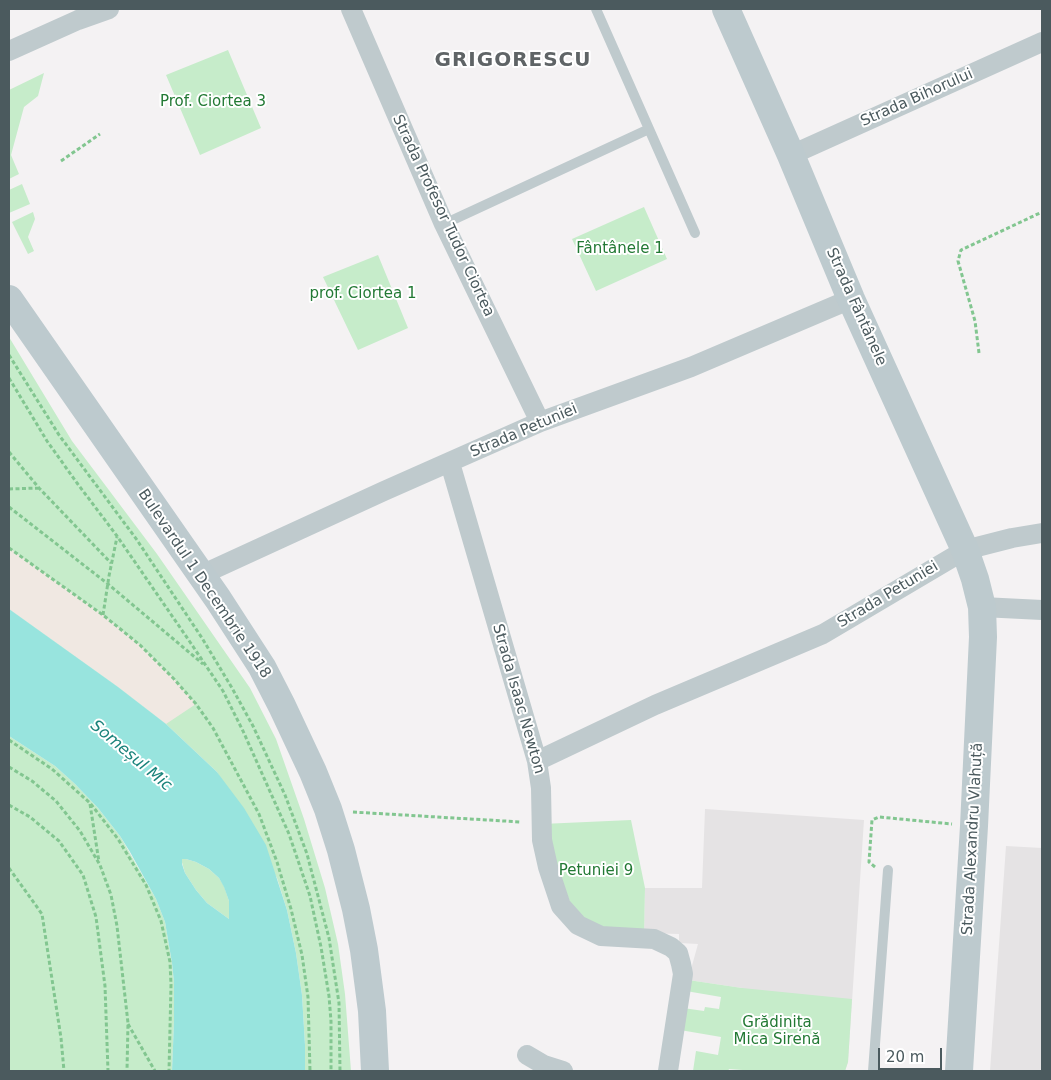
<!DOCTYPE html>
<meta charset="utf-8">
<style>
body{margin:0}
#map{position:relative;width:1051px;height:1080px;overflow:hidden;background:#f4f2f3;font-family:"DejaVu Sans",sans-serif}
canvas{display:block}
.frame{position:absolute;inset:0;border:10px solid #4b5a5e;pointer-events:none}
.scale{position:absolute;left:878px;top:1048px;width:64px;height:22px;box-sizing:border-box;border:2px solid #4b5a5e;border-top:0;padding-left:6px;font-size:15px;line-height:18px;white-space:nowrap;color:#4b5a5e;-webkit-text-stroke:4px #fff;paint-order:stroke}
</style>
<div id="map">
<canvas width="1051" height="1080"></canvas>
<div class="frame"></div>
<div class="scale">20 m</div>
</div>
<script>
const context = document.querySelector('canvas').getContext('2d');
context.lineJoin = 'round';
function fill(path, color) { context.fillStyle = color; context.fill(path, 'evenodd'); }
const shape = rows => new Path2D(rows.map(r => 'M' + r).join(''));
function strokePath(path, color, width, dash) { context.strokeStyle = color; context.lineWidth = width; context.lineCap = dash ? 'butt' : 'round'; context.setLineDash(dash || []); context.stroke(path); }
function label(font, color, halo, rows, align = 'center') {
  context.font = font + ' "DejaVu Sans",sans-serif'; context.lineWidth = 4; context.setLineDash([]); context.textBaseline = 'middle'; context.strokeStyle = halo; context.fillStyle = color; for (const [text, x, y, turn = 0] of rows) {
    context.save(); context.translate(x, y); context.rotate((+turn || 0) * Math.PI / 180); context.textAlign = isNaN(turn) ? turn : align; if (halo) context.strokeText(text, 0, 0); context.fillText(text, 0, 0); context.restore();
  }
}
fill(shape([
 [705,809,864,820,848,1062,845,1071,756,1071,742,988,688,980,698,944,679,943,679,934,644,933,645,888,702,888],
 [1006,846,1042,848,1042,1071,990,1071]
]), '#e5e3e4');
fill(shape([
 [228,50,261,128,200,155,166,75],
 [44,73,38,96,24,107,11,155,19,174,9,179,9,90],
 [22,184,30,204,9,213,9,190],
 [644,207,667,259,596,291,572,239],
 [33,212,35,219,28,237,34,251,28,254,12,222],
 [378,255,408,328,358,350,323,277],
 [9,337,72,441,157,554,250,688,276,739,304,819,325,888,338,944,345,994,351,1071,305,1071,305,1045,302,995,296,953,287,910,277,878,217,772,166,724,118,687,9,609],
 [9,736,55,766,75,784,98,808,120,836,156,899,165,922,172,963,174,982,174,1021,172,1071,9,1071],
 [631,820,645,888,644,938,578,925,542,824],
 [181,859,186,859,196,862,209,869,219,878,224,886,229,901,229,919,207,903,196,890,185,873],
 [688,980,742,988,852,999,848,1062,845,1071,756,1071,729,1069,728,1071,693,1071,696,1051,718,1055,721,1037,680,1030,683,1008,704,1011,705,1007,719,1009,721,997,686,991]
]), '#c6ecca');
fill(shape([
 [9,548,103,615,140,645,174,679,196,704,166,724,118,687,9,609]
]), '#f0e8e2');
fill(shape([
 [9,609,118,687,166,724,217,772,244,808,266,845,287,910,296,953,302,995,305,1045,305,1071,172,1071,174,1021,174,982,172,963,165,922,156,899,130,852,120,836,98,808,75,784,55,766,9,736],
 [182,859,186,859,196,862,209,869,219,878,224,887,229,901,229,919,207,903,196,890,185,873,182,864]
]), '#98e4de');
strokePath(shape([
 [61,161,100,134],
 [979,353,975,321,958,261,961,250,1042,212],
 [9,355,59,435,137,540,202,638,232,688,253,726,285,795,307,854,329,938,339,1003,340,1071],
 [9,378,47,441,77,483,117,536,190,642,223,691,243,731,289,834,310,896,321,947,329,996,331,1021,331,1071],
 [9,452,39,488,111,563],
 [9,489,39,488],
 [9,507,108,584,203,664],
 [9,548,103,615,140,645,174,679,196,704,213,728,259,814,277,862,291,909,302,955,308,997,310,1071],
 [103,615,109,576,117,537],
 [9,740,52,769,90,803,118,839,146,885,161,921,170,962,171,985,169,1071],
 [9,767,32,781,56,801,80,831,100,865,111,895,117,926,128,1023,127,1071],
 [90,804,99,862],
 [9,805,30,817,59,841,83,875,96,917,105,986,108,1071],
 [353,812,521,822],
 [875,867,869,862,872,820,879,817,952,824],
 [9,868,42,914,61,1038,64,1071],
 [128,1024,155,1071]
]), '#82c690', 3, [4, 2.5]);
strokePath(shape([
 [596,9,695,233],
 [444,224,649,129],
 [873,1071,888,870]
]), '#bfcacd', 10);
strokePath(shape([
 [351,9,444,224,540,422],
 [9,51,78,20,109,9],
 [791,155,1042,42],
 [450,463,537,761,541,788,542,840,548,867,561,906,578,925,601,936,654,939,671,947,678,953,681,964,683,974,668,1071],
 [201,575,384,491,540,422,691,367,851,299],
 [982,607,1042,610],
 [537,761,655,705,823,634,965,550,1012,538,1042,533],
 [527,1055,544,1065,563,1071]
]), '#bfcacd', 20);
strokePath(shape([
 [726,9,791,155,851,299,965,550,975,579,982,607,983,637,974,826,959,1071],
 [9,299,218,599,262,667,282,706,313,772,328,809,341,850,356,909,364,950,372,1011,375,1071]
]), '#bdcace', 28);
label('15px', '#4b5a5e', '#fff', [
 ["Strada Bihorului",917,98,-24],
 ["Strada Profesor Tudor Ciortea",443,216,65],
 ["Strada Fântânele",856,307,66],
 ["Strada Petuniei",524,431,-23],
 ["Bulevardul 1 Decembrie 1918",204,584,56],
 ["Strada Petuniei",888,595,-31],
 ["Strada Isaac Newton",518,699,74],
 ["Strada Alexandru Vlahuță",973,839,-87]
]);
label('15px', '#227934', '#fff', [
 ["Prof. Ciortea 3",213,102],
 ["Fântânele 1",620,249],
 ["prof. Ciortea 1",363,294],
 ["Petuniei 9",596,871],
 ["Grădinița",777,1023],
 ["Mica Sirenă",777,1040]
]);
label('italic 16px', '#1a837b', '#fff', [
 ["Someșul Mic",131,756,40]
]);
context.letterSpacing = '1px';
label('bold 20px', '#5f6466', '#fff', [
 ["GRIGORESCU",513,61]
]);
context.letterSpacing = '0px';
</script>
